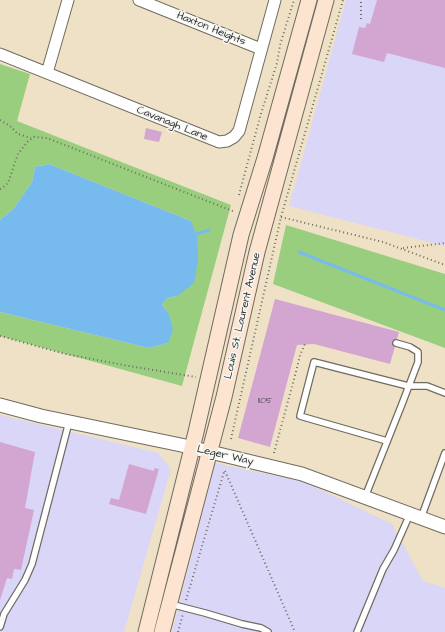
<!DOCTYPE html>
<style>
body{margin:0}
canvas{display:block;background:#efe1c5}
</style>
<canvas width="445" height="632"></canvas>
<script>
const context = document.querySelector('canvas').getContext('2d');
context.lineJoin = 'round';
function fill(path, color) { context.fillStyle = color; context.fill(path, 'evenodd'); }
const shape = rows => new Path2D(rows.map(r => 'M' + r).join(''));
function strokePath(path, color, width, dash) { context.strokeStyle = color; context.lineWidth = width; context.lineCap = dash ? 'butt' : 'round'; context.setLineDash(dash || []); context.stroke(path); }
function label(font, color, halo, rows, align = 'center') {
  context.font = font + ' "Architects Daughter",sans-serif'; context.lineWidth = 3; context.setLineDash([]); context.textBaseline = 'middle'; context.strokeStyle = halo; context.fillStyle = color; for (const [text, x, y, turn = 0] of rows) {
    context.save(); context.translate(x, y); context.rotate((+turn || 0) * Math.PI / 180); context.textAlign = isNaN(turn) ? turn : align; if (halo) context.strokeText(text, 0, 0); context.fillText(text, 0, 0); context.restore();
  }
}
fill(shape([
 [346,0,445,0,445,246,289,206],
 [0,415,158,453,171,469,124,632,0,632],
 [215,463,304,482,392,524,423,581,445,588,445,632,172,632]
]), '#d9d6f7');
fill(shape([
 [0,64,30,74,17,121,231,205,182,386,0,336,0,312,149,348,168,343,169,314,162,305,167,298,177,296,191,221,49,164,35,167,32,182,14,208,0,220],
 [286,225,445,274,445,348,273,284]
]), '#99ce7f');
fill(shape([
 [49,164,191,221,197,237,198,260,194,283,177,296,167,298,162,305,169,314,173,330,168,343,149,348,0,312,0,220,14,208,32,182,35,167]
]), '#77baed');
strokePath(shape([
 [194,235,209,230],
 [299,252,445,310]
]), '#77baed', 3);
fill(shape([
 [377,0,445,0,445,68,387,53,384,62,352,54,359,27,365,28,367,23,370,24],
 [146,128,162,132,159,142,144,139],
 [275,299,399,332,390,364,314,344,297,345,270,447,238,438],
 [0,442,35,452,25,508,34,510,21,570,14,569,12,579,7,578,0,600],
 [129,464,154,471,154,468,159,469,146,514,109,504,111,498,119,500]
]), '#d3a6d2');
const service = shape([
 [387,441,300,416,314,362,408,386,427,386,445,393],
 [365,497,402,404,418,362,418,352,410,347,396,343],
 [421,518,445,453],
 [170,604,205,613,242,624,261,628,268,632],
 [0,627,4,614,25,580,32,564,69,422],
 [357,632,383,569,394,550,410,514]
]);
const minor = shape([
 [139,0,261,49],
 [0,54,219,142,227,141,234,137,239,131,275,0],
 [47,73,68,0]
]);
const tertiary = shape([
 [0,405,41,416,181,445,302,474,445,527]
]);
const secondary = shape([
 [146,632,196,432,241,235,265,158,309,0],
 [162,632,224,397,257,252,326,0]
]);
strokePath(service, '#706b61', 8);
strokePath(minor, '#706b61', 13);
strokePath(tertiary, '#706b61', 15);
strokePath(secondary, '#706b61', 17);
strokePath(shape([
 [361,19,361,0],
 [0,120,10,126,18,134,31,138],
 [0,189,2,188,8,183,18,154,28,141,34,137,47,138,235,212],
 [239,195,260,117,277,63,280,45,294,0],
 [281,217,383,242,445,265],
 [403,248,429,245,445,243],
 [0,336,65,354,129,366,196,377],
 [231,439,281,217,343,0],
 [274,453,297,368,300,355,305,344],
 [225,471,295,632],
 [186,600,224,472],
 [178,632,183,614]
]), '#706b61', 2, [1, 3]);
strokePath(service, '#fff', 5.5);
strokePath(minor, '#fff', 11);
strokePath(tertiary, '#fff', 13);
strokePath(secondary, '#fde4d1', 15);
label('9px', '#554a55', null, [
 ["1105",265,401]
]);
label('11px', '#2b2b2b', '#f6f6f2', [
 ["Haxton Heights",211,29,22],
 ["Cavanagh Lane",172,124,22],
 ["Louis St. Laurent Avenue",243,316,-77],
 ["Leger Way",225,456,13]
]);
</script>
